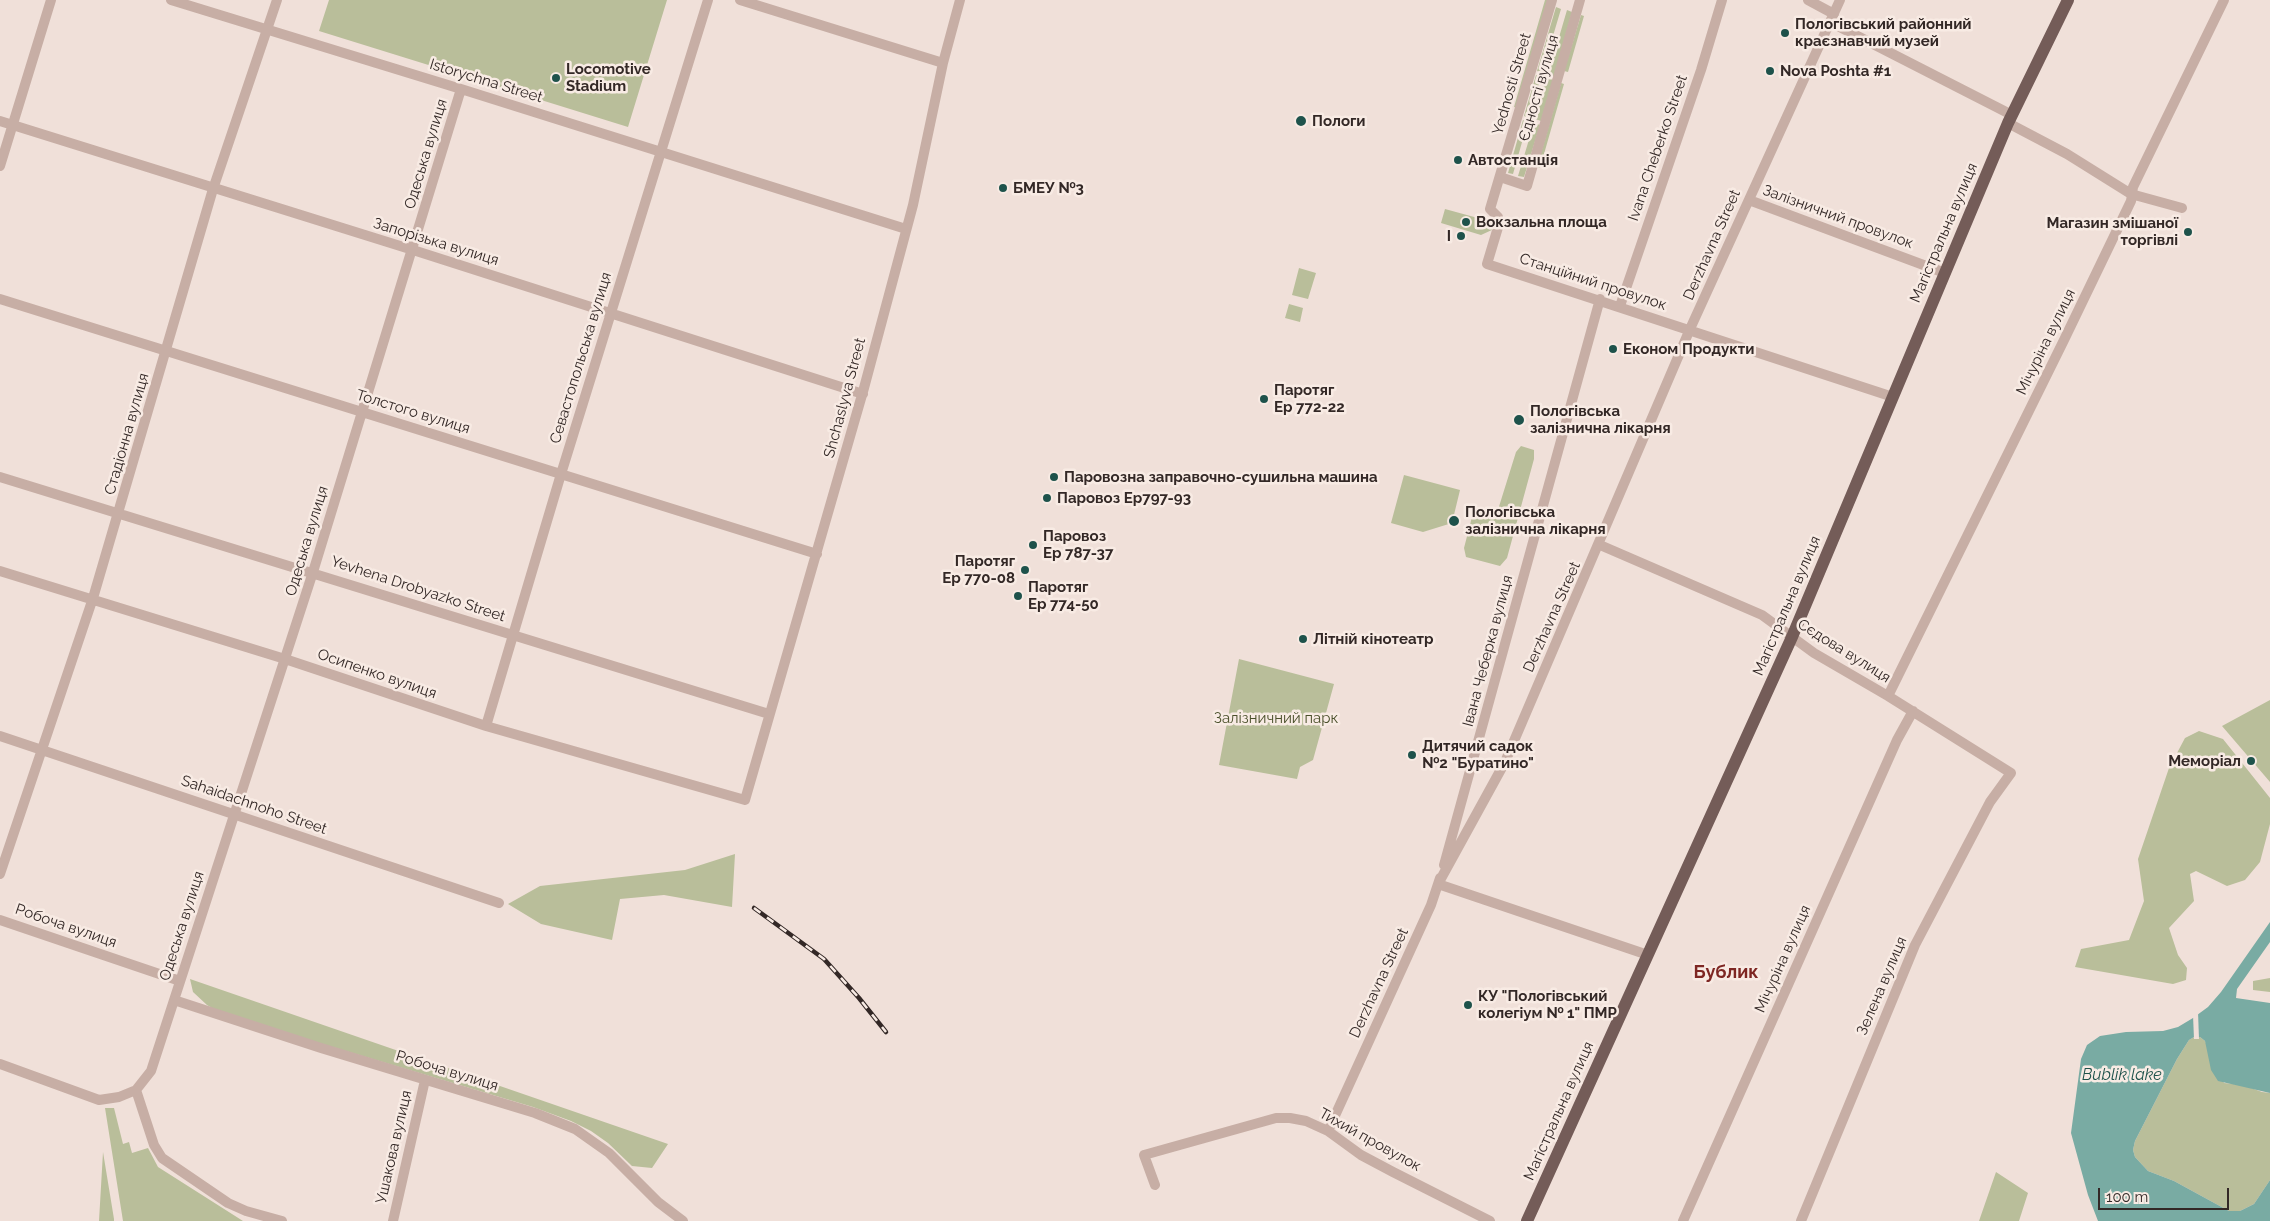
<!DOCTYPE html>
<meta charset="utf-8">
<style>
body{margin:0}
#map{position:relative;width:2270px;height:1221px;overflow:hidden;background:#f0e0d9;font-family:Raleway,sans-serif}
canvas{display:block}
.scale{position:absolute;left:2098px;top:1188px;width:131px;height:22px;box-sizing:border-box;border:2px solid #332826;border-top:0;padding-left:6px;font-size:15px;line-height:18px;white-space:nowrap;color:#332826;-webkit-text-stroke:4px #f8ebe4;paint-order:stroke}
</style>
<div id="map">
<canvas width="2270" height="1221"></canvas>
<div class="scale">100 m</div>
</div>
<script>
const context = document.querySelector('canvas').getContext('2d');
context.lineJoin = 'round';
function fill(path, color) { context.fillStyle = color; context.fill(path, 'evenodd'); }
const shape = rows => new Path2D(rows.map(r => 'M' + r).join(''));
function strokePath(path, color, width, dash) { context.strokeStyle = color; context.lineWidth = width; context.lineCap = dash ? 'butt' : 'round'; context.setLineDash(dash || []); context.stroke(path); }
function label(font, color, halo, rows, align = 'center') {
  context.font = font + ' Raleway,sans-serif'; context.lineWidth = 5; context.setLineDash([]); context.textBaseline = 'middle'; context.strokeStyle = halo; context.fillStyle = color; for (const [text, x, y, turn = 0] of rows) {
    context.save(); context.translate(x, y); context.rotate((+turn || 0) * Math.PI / 180); context.textAlign = isNaN(turn) ? turn : align; if (halo) context.strokeText(text, 0, 0); context.fillText(text, 0, 0); context.restore();
  }
}
fill(shape([
 [329,0,667,0,628,127,319,31],
 [1545,0,1548,0,1517,108,1514,107],
 [1556,7,1561,9,1542,73,1537,71],
 [1567,10,1572,12,1554,76,1548,75],
 [1581,15,1584,16,1568,72,1564,71],
 [1536,75,1541,77,1529,118,1524,116],
 [1547,78,1553,80,1541,121,1535,119],
 [1561,83,1564,84,1540,168,1537,167],
 [1523,120,1528,121,1513,174,1508,173],
 [1534,123,1540,125,1524,177,1518,176],
 [1445,209,1496,223,1494,229,1481,235,1441,223],
 [1299,268,1316,273,1308,299,1292,295],
 [1289,304,1303,308,1300,322,1285,318],
 [1521,446,1534,450,1534,459,1507,558,1500,566,1466,557,1464,548,1473,513,1476,510,1497,513,1516,452],
 [1404,475,1460,490,1452,523,1423,532,1391,523],
 [1239,659,1334,684,1313,760,1300,767,1297,779,1219,765],
 [2270,700,2270,782,2222,726],
 [2199,731,2223,739,2270,798,2270,824,2260,862,2245,880,2227,886,2196,871,2190,874,2194,901,2169,928,2178,955,2187,968,2186,980,2173,984,2075,967,2081,949,2129,940,2144,901,2138,859,2169,768,2185,738],
 [735,854,732,907,664,895,620,899,612,940,541,924,508,904,540,886,685,870],
 [2270,978,2270,992,2253,990,2253,981],
 [190,979,668,1144,652,1168,632,1166,608,1143,591,1131,571,1121,533,1107,222,1014,207,1005,193,992],
 [2194,1037,2200,1037,2205,1041,2224,1083,2243,1085,2262,1092,2270,1093,2270,1180,2254,1204,2240,1211,2229,1211,2174,1181,2148,1171,2135,1157,2133,1150,2135,1141,2177,1059,2189,1040],
 [105,1108,114,1108,123,1144,129,1142,132,1153,148,1148,158,1167,243,1221,123,1221],
 [103,1152,114,1219,114,1221,99,1221],
 [1996,1172,2028,1193,2019,1221,1979,1221]
]), '#b9be9a');
fill(shape([
 [2270,922,2270,942,2237,989,2236,998,2270,1003,2270,1093,2218,1081,2211,1070,2205,1041,2200,1037,2194,1037,2189,1040,2177,1059,2135,1141,2133,1150,2135,1157,2148,1171,2174,1181,2229,1211,2240,1211,2254,1204,2270,1180,2270,1221,2098,1221,2088,1195,2071,1133,2081,1059,2087,1045,2100,1036,2126,1032,2163,1031,2178,1027,2193,1018,2208,1007,2221,992]
]), '#79aba3');
fill(shape([
 [2198,1012,2199,1039,2194,1039,2193,1015]
]), '#f0e0d9');
strokePath(shape([
 [171,0,461,89,906,229],
 [740,0,943,63],
 [1552,0,1490,209,1498,217,1499,224,1487,264,1893,397],
 [1808,0,1834,14],
 [1830,22,2012,115],
 [0,121,413,250,863,394],
 [2008,123,2067,154,2131,194,2182,208],
 [0,166,51,0],
 [1500,177,1527,186,1580,0],
 [1749,200,1945,273],
 [0,299,817,554],
 [1620,306,1701,70,1722,0],
 [0,477,769,714],
 [1600,545,1762,615,1814,653,1888,696,2011,773,1990,802,1915,945,1801,1221],
 [0,571,285,659,486,726,745,800,864,388,913,205,943,63,960,0],
 [1888,696,2064,340,2131,201,2133,187,2224,0],
 [486,726,561,474,708,0],
 [0,736,499,903],
 [1444,865,1600,299],
 [0,874,93,598,213,189,277,0],
 [1440,878,1438,884,1648,955],
 [0,920,180,981],
 [174,1000,321,1048,535,1113,575,1129,609,1153,658,1202,683,1221],
 [0,1064,99,1100,119,1097,136,1090,151,1071,313,572,461,89],
 [136,1090,154,1145,162,1158,228,1203,246,1211,282,1221],
 [1328,1131,1431,905,1438,884,1505,762,1690,329,1840,0],
 [1155,1185,1144,1155,1276,1118,1290,1118,1306,1121,1328,1131,1361,1155,1393,1172,1490,1221],
 [393,1221,425,1080],
 [1683,1221,1897,740,1913,711]
]), '#c7aea5', 10);
strokePath(shape([
 [1527,1221,1792,637,2008,123,2068,0]
]), '#745c58', 12);
const rail = shape([
 [754,908,824,959,859,998,886,1032]
]);
strokePath(rail, '#332826', 4.5);
strokePath(rail, '#f8ebe4', 2.5, [8]);
for (const [x, y, r, color] of [
 [1785,33,5,"#1e524b"],
 [1770,71,5,"#1e524b"],
 [556,78,5,"#1e524b"],
 [1301,121,6,"#1e524b"],
 [1458,160,5,"#1e524b"],
 [1003,188,5,"#1e524b"],
 [1466,222,5,"#1e524b"],
 [2188,232,5,"#1e524b"],
 [1461,236,5,"#1e524b"],
 [1613,349,5,"#1e524b"],
 [1264,399,5,"#1e524b"],
 [1519,420,6,"#1e524b"],
 [1054,477,5,"#1e524b"],
 [1047,498,5,"#1e524b"],
 [1454,521,6,"#1e524b"],
 [1033,545,5,"#1e524b"],
 [1025,570,5,"#1e524b"],
 [1018,596,5,"#1e524b"],
 [1303,639,5,"#1e524b"],
 [1412,755,5,"#1e524b"],
 [2251,761,5,"#1e524b"],
 [1468,1005,5,"#1e524b"]
]) { const dot = new Path2D(); dot.arc(x, y, r, 0, 2 * Math.PI); context.fillStyle = color; context.fill(dot); strokePath(dot, '#f8ebe4', 2); }
label('bold 15px', '#332826', '#f8ebe4', [
 ["Пологівський районний",1795,24],
 ["краєзнавчий музей",1795,41],
 ["Locomotive",566,69],
 ["Stadium",566,86],
 ["Nova Poshta #1",1780,71],
 ["Пологи",1312,121],
 ["Автостанція",1468,160],
 ["БМЕУ №3",1013,188],
 ["Вокзальна площа",1476,222],
 ["Магазин змішаної",2178,223,"right"],
 ["торгівлі",2178,240,"right"],
 ["І",1451,236,"right"],
 ["Економ Продукти",1623,349],
 ["Паротяг",1274,390],
 ["Ер 772-22",1274,407],
 ["Пологiвська",1530,411],
 ["залiзнична лiкарня",1530,428],
 ["Паровозна заправочно-сушильна машина",1064,477],
 ["Паровоз Ер797-93",1057,498],
 ["Пологівська",1465,512],
 ["залізнична лікарня",1465,529],
 ["Паровоз",1043,536],
 ["Ер 787-37",1043,553],
 ["Паротяг",1015,561,"right"],
 ["Ер 770-08",1015,578,"right"],
 ["Паротяг",1028,587],
 ["Ер 774-50",1028,604],
 ["Літній кінотеатр",1313,639],
 ["Дитячий садок",1422,746],
 ["№2 \"Буратино\"",1422,763],
 ["Меморіал",2241,761,"right"],
 ["КУ \"Пологівський",1478,996],
 ["колегіум № 1\" ПМР",1478,1013]
], 'left');
label('15px', '#332826', '#f8ebe4', [
 ["Istorychna Street",486,81,17],
 ["Yednosti Street",1512,84,-74],
 ["Єдності вулиця",1539,88,-74],
 ["Ivana Cheberko Street",1658,148,-71],
 ["Одеська вулиця",426,154,-73],
 ["Залізничний провулок",1838,217,20],
 ["Магістральна вулиця",1944,233,-67],
 ["Запорізька вулиця",436,242,17],
 ["Derzhavna Street",1712,245,-66],
 ["Станційний провулок",1593,282,18],
 ["Мічуріна вулиця",2046,342,-64],
 ["Севастопольська вулиця",581,358,-73],
 ["Shchaslyva Street",845,398,-75],
 ["Толстого вулиця",413,412,17],
 ["Стадіонна вулиця",127,434,-74],
 ["Одеська вулиця",307,541,-73],
 ["Yevhena Drobyazko Street",418,589,18],
 ["Магістральна вулиця",1787,606,-67],
 ["Derzhavna Street",1552,617,-66],
 ["Івана Чеберка вулиця",1488,651,-75],
 ["Сєдова вулиця",1844,651,32],
 ["Осипенко вулиця",377,674,19],
 ["Sahaidachnoho Street",254,805,19],
 ["Робоча вулиця",66,926,19],
 ["Одеська вулиця",182,926,-72],
 ["Мічуріна вулиця",1783,959,-66],
 ["Derzhavna Street",1379,983,-65],
 ["Зелена вулиця",1882,986,-67],
 ["Робоча вулиця",447,1071,17],
 ["Магістральна вулиця",1559,1111,-66],
 ["Тихий провулок",1370,1140,29],
 ["Ушакова вулиця",394,1147,-77]
]);
label('15px', '#4a502b', '#f8ebe4', [
 ["Залізничний парк",1276,718]
]);
label('italic 16px', '#1e524b', '#f8ebe4', [
 ["Bublik lake",2122,1075]
]);
label('bold 18px', '#7e2723', '#f8ebe4', [
 ["Бублик",1726,973]
]);
</script>
